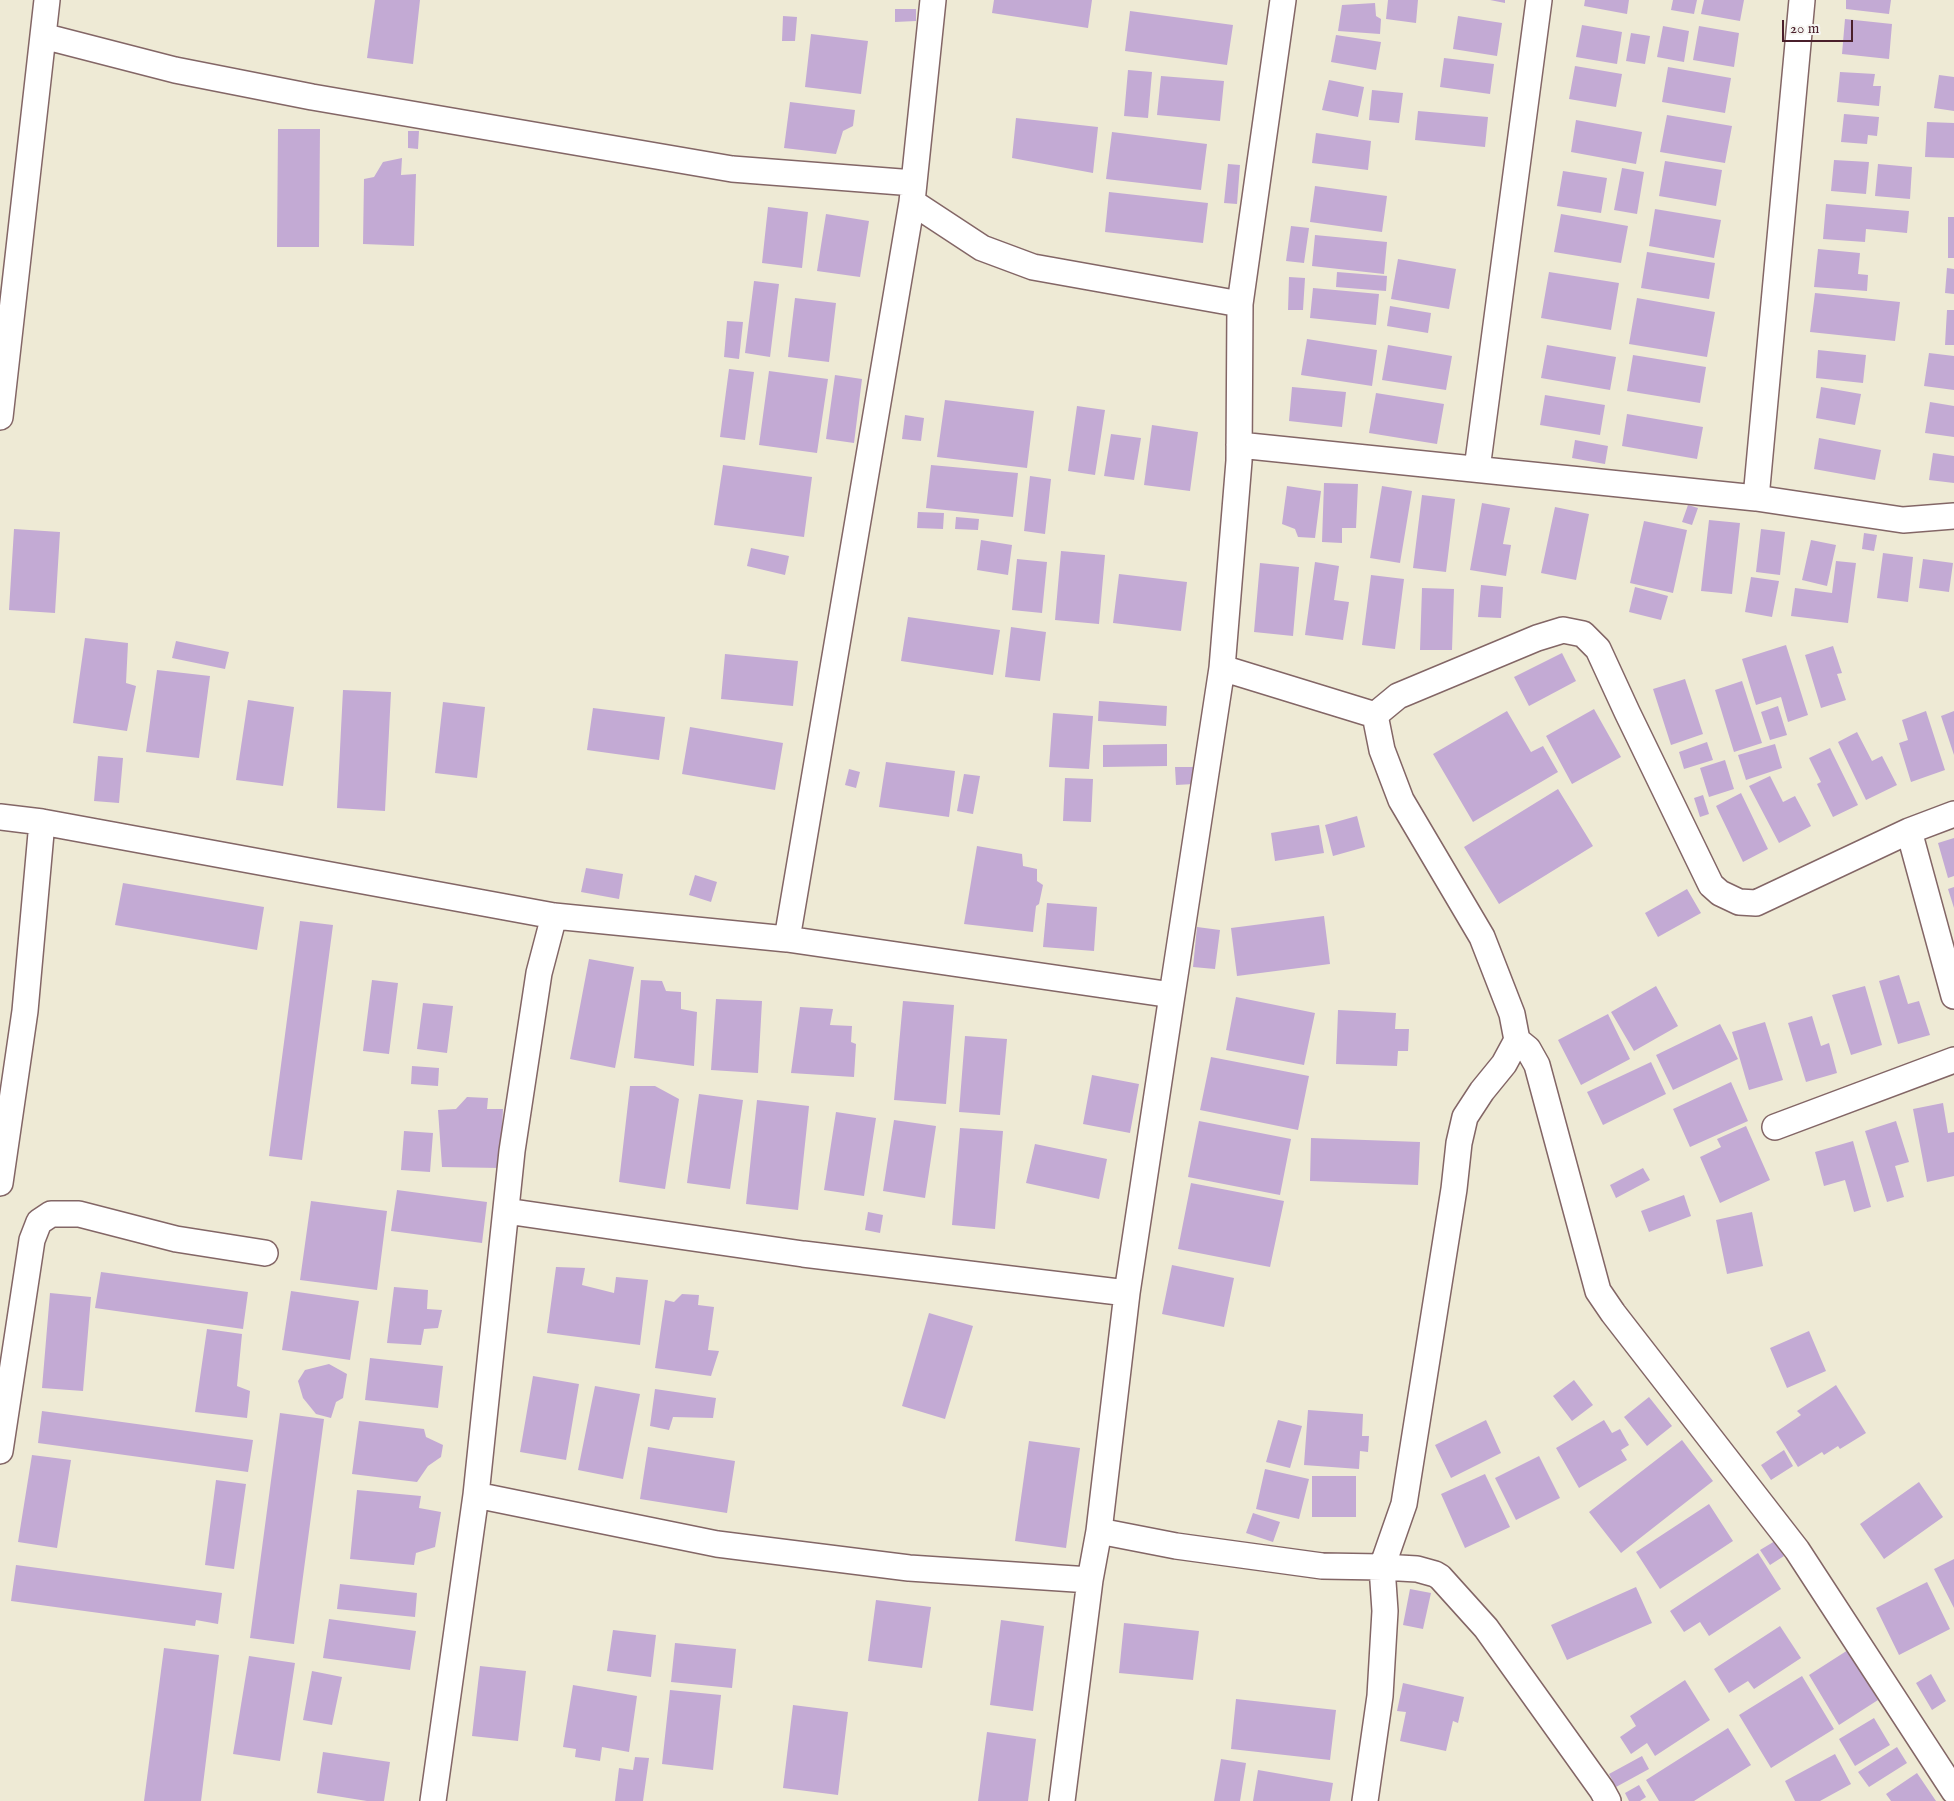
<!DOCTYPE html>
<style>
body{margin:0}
#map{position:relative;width:1954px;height:1801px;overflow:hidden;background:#eeead5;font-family:"IM FELL English",serif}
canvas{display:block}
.scale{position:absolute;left:1782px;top:20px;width:71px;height:22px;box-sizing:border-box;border:2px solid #4a1f2b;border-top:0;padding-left:6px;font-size:15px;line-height:18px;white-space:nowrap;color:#4a1f2b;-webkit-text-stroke:4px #f6f6f2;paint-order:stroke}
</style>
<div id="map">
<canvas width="1954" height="1801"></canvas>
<div class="scale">20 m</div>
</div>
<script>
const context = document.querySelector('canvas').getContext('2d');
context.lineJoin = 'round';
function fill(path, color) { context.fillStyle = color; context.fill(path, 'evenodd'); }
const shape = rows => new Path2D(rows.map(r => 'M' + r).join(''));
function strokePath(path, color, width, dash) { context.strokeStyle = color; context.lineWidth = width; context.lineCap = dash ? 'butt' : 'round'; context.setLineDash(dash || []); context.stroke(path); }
fill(shape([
 [375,0,420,0,413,64,367,58],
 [994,0,1092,0,1088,28,992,13],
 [1388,0,1418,0,1416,23,1386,19],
 [1490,0,1505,0,1505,3],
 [1585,0,1629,0,1627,14,1584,6],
 [1673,0,1697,0,1694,14,1671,10],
 [1704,0,1744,0,1740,21,1701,14],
 [1846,0,1891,0,1889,14,1846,9],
 [1375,3,1376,16,1381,19,1380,34,1338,31,1342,5],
 [895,9,916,9,916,21,895,22],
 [1130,11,1233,25,1227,65,1125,51],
 [783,16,797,17,795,41,782,41],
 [1458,16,1502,23,1497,56,1453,49],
 [1845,19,1892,24,1889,59,1842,54],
 [1582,25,1622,32,1617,64,1576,57],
 [1663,26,1689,31,1684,62,1657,57],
 [1699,26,1739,33,1734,67,1693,60],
 [1631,33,1650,36,1645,64,1626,61],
 [811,34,868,41,861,94,805,87],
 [1336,35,1381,42,1376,70,1331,62],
 [1444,58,1494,64,1490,94,1440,87],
 [1575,66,1622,74,1616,107,1569,99],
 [1668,67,1731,78,1725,113,1662,102],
 [1128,70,1152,72,1148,118,1124,116],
 [1840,72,1875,74,1873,86,1881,86,1879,106,1837,102],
 [1939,75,1954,77,1954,111,1934,108],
 [1161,76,1224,81,1220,121,1157,115],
 [1329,80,1364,87,1358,117,1322,110],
 [1372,90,1403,93,1399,123,1369,120],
 [790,102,855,110,853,126,843,131,836,154,784,148],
 [1418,111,1488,117,1485,147,1415,140],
 [1844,114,1879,117,1877,136,1868,135,1867,144,1841,142],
 [1667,115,1732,126,1725,163,1660,152],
 [1016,118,1098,127,1093,173,1012,158],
 [1576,120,1642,132,1636,164,1571,152],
 [1927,122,1954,123,1954,158,1925,157],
 [278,129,320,129,319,247,277,247],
 [408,131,419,131,418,149,408,148],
 [1112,132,1207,144,1201,190,1106,179],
 [1316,133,1371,141,1368,170,1312,163],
 [402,158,401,175,416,174,414,246,363,244,364,179,374,177,383,162],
 [1834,160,1869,162,1866,194,1831,191],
 [1665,161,1722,170,1716,206,1659,196],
 [1228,164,1240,165,1237,204,1224,203],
 [1878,164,1912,167,1910,199,1875,196],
 [1622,168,1644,172,1637,214,1614,210],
 [1563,171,1607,178,1601,213,1557,206],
 [1315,186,1387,196,1382,232,1310,222],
 [1109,192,1208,203,1203,243,1105,232],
 [1826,204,1909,211,1907,233,1866,229,1865,242,1823,239],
 [768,207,808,212,802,268,762,263],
 [1655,209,1721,220,1714,258,1649,246],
 [826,214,869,221,860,277,817,271],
 [1561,214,1628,226,1621,263,1554,252],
 [1948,217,1954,217,1954,258,1948,258],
 [1291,226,1309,228,1304,263,1286,261],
 [1315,235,1387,242,1384,274,1312,266],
 [1818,249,1860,253,1858,274,1868,275,1867,291,1814,287],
 [1647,252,1715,263,1709,299,1641,288],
 [1398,259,1456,269,1449,309,1391,299],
 [1947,268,1954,269,1954,294,1945,293],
 [1337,272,1387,276,1386,291,1336,287],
 [1549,272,1619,283,1611,330,1541,318],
 [1289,277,1305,278,1303,310,1288,310],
 [754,281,779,284,770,357,745,353],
 [1313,288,1379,294,1376,325,1310,318],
 [1815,293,1900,302,1895,341,1810,332],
 [795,298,836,303,829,362,788,357],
 [1637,298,1715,312,1707,357,1629,344],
 [1390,306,1431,313,1428,333,1387,326],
 [1947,310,1954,310,1954,345,1945,345],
 [727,321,743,322,739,359,724,357],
 [1307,339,1377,350,1372,386,1301,375],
 [1388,345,1452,356,1446,390,1382,380],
 [1547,345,1616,357,1610,390,1541,378],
 [1818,350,1866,355,1863,383,1816,378],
 [1929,353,1954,356,1954,390,1924,386],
 [1633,355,1706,367,1700,403,1627,391],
 [729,369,754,372,745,440,720,437],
 [769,371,828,379,817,453,759,445],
 [835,375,862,379,854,443,826,439],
 [1292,387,1346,392,1342,427,1289,421],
 [1821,387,1861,394,1855,425,1816,418],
 [1376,393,1444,404,1437,444,1369,433],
 [1545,395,1605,405,1600,435,1540,425],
 [945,400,1034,411,1027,468,937,457],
 [1930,402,1954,406,1954,437,1925,433],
 [1077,406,1105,410,1095,475,1068,471],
 [1627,414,1703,427,1697,459,1622,446],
 [905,415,924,418,921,441,902,439],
 [1152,425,1198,432,1190,491,1144,485],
 [1111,434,1141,438,1134,480,1104,476],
 [1819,438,1881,450,1875,480,1814,469],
 [1575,440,1608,446,1605,464,1572,458],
 [1933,453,1954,456,1954,483,1929,480],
 [723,465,812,477,804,537,714,525],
 [931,465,1018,473,1013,517,926,508],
 [1030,476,1051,479,1045,534,1024,531],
 [1324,483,1358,484,1356,528,1342,528,1342,543,1322,542],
 [1287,486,1321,491,1315,538,1298,537,1295,529,1282,524],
 [1382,486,1412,491,1400,563,1370,558],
 [1422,495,1455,499,1446,572,1413,568],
 [1482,503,1510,508,1503,544,1511,545,1506,576,1470,570],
 [1688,505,1698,508,1692,525,1682,522],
 [1555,507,1589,514,1576,580,1541,573],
 [918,512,944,513,943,529,917,528],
 [956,517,979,519,978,530,955,529],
 [1709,520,1740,523,1732,594,1701,591],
 [1644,521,1687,530,1673,593,1630,583],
 [14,529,60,532,55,613,9,610],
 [1761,529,1785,532,1780,575,1756,572],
 [1864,533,1877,535,1874,551,1862,549],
 [981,540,1012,545,1008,575,977,570],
 [1811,540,1836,545,1827,586,1802,580],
 [751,548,789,556,785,575,747,566],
 [1061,551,1105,555,1099,624,1055,620],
 [1883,553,1913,557,1908,602,1877,598],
 [1017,559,1047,562,1042,613,1012,610],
 [1923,559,1953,563,1949,592,1919,588],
 [1836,561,1856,563,1848,623,1791,616,1795,588,1832,593],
 [1315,562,1339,566,1334,600,1349,602,1343,640,1305,635],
 [1260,563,1299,567,1293,636,1254,632],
 [1119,574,1187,582,1181,631,1113,623],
 [1371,575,1404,579,1395,649,1362,645],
 [1751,577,1779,581,1772,617,1745,612],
 [1481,585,1503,587,1501,618,1478,617],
 [1635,587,1668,596,1661,620,1629,612],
 [1422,588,1454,589,1452,650,1420,650],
 [908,617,1000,630,993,675,901,661],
 [1011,627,1046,632,1040,681,1005,677],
 [85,638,128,643,126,683,136,686,127,731,73,723],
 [176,641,229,652,225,669,172,658],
 [1786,645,1808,715,1788,722,1781,697,1756,705,1742,659],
 [1833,646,1842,673,1837,674,1846,700,1821,708,1805,655],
 [1562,653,1576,681,1529,706,1514,677],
 [725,654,798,661,793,706,721,699],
 [157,670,210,676,199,758,146,752],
 [1685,679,1703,734,1671,745,1653,689],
 [1742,681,1762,743,1734,752,1715,690],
 [343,690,391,692,385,811,337,808],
 [248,700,294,707,283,786,236,780],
 [1099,701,1167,706,1166,726,1098,721],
 [443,702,485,707,477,778,435,773],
 [1778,706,1787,735,1770,740,1761,712],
 [593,708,665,717,659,760,587,750],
 [1594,709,1621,757,1572,784,1546,736],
 [1507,711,1531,752,1543,746,1558,772,1473,822,1433,754],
 [1926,711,1945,770,1911,782,1899,743,1908,740,1902,720],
 [1954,711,1954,755,1941,716],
 [1053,713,1093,716,1089,769,1049,767],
 [690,727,783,743,775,790,682,774],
 [1857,732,1872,761,1882,756,1897,785,1866,800,1838,742],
 [1707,742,1713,760,1684,769,1679,752],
 [1167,744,1167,766,1103,767,1103,745],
 [1775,744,1782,768,1746,780,1738,755],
 [1830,748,1858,805,1833,817,1817,784,1821,782,1809,758],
 [98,756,123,758,119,803,94,801],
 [1725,760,1734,789,1709,797,1700,768],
 [886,762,955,771,949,817,879,807],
 [1175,767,1194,767,1194,784,1176,785],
 [849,769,860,772,856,788,845,785],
 [964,774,980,776,973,814,957,811],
 [1770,776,1783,802,1795,796,1811,826,1779,843,1749,786],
 [1065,778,1093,779,1091,822,1063,821],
 [1558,789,1593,846,1499,904,1464,847],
 [1741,793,1768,849,1743,862,1716,806],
 [1703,795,1709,814,1700,817,1694,798],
 [1357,816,1365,847,1333,856,1325,825],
 [1319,825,1324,853,1275,861,1271,833],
 [1954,838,1954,876,1948,878,1938,843],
 [977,846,1022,854,1023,866,1037,869,1037,881,1043,885,1039,904,1036,906,1033,932,964,924],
 [586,868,623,874,619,899,581,892],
 [695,875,717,882,711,902,689,895],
 [123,883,264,907,257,950,115,925],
 [1954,887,1954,908,1948,889],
 [1687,889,1701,913,1658,937,1645,913],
 [1047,903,1097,907,1094,951,1043,947],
 [1324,916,1330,964,1237,976,1231,928],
 [300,921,333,925,302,1160,269,1156],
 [1197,927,1220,930,1215,969,1193,967],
 [589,959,634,967,615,1068,570,1059],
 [1899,975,1908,1004,1919,1001,1930,1035,1898,1044,1879,981],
 [372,980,398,983,389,1054,363,1051],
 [641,980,662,981,666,991,681,992,681,1009,697,1012,694,1066,634,1058],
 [1656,986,1678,1026,1634,1051,1611,1012],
 [1865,986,1882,1045,1851,1055,1832,995],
 [1236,997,1315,1013,1304,1065,1226,1050],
 [716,999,762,1001,758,1073,711,1070],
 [903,1001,954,1005,946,1104,894,1100],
 [423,1003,453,1006,447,1053,417,1049],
 [800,1007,833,1009,830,1025,852,1026,851,1042,856,1044,854,1077,791,1073],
 [1338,1010,1396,1013,1395,1029,1409,1029,1408,1051,1398,1051,1397,1066,1336,1064],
 [1608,1014,1630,1059,1581,1085,1558,1040],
 [1812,1016,1821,1046,1829,1043,1837,1073,1806,1082,1788,1023],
 [1765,1022,1783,1080,1749,1090,1732,1032],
 [1720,1024,1738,1059,1673,1090,1656,1055],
 [965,1036,1007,1039,1000,1115,959,1112],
 [1211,1057,1309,1076,1298,1130,1200,1110],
 [1651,1062,1666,1094,1603,1125,1587,1092],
 [412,1066,439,1068,438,1086,411,1084],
 [1092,1075,1139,1084,1130,1133,1083,1124],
 [1731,1082,1748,1121,1690,1147,1673,1109],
 [630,1086,655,1086,679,1099,665,1189,619,1182],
 [699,1094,743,1100,730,1189,687,1183],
 [467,1097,488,1098,487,1109,503,1109,500,1168,442,1167,438,1110,456,1109],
 [757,1100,809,1106,798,1210,746,1204],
 [1943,1103,1948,1133,1954,1132,1954,1176,1927,1182,1913,1109],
 [836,1112,876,1118,864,1196,824,1190],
 [894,1120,936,1126,925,1198,883,1191],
 [1199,1121,1291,1139,1280,1195,1188,1177],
 [1896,1121,1909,1162,1895,1166,1904,1197,1887,1202,1865,1131],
 [1746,1126,1770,1180,1720,1203,1700,1157,1721,1147,1717,1139],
 [960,1128,1003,1131,995,1229,952,1225],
 [404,1131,433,1133,430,1172,401,1170],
 [1311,1138,1420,1142,1418,1185,1310,1181],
 [1853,1141,1871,1207,1854,1212,1845,1180,1824,1186,1815,1152],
 [1035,1144,1107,1159,1099,1199,1026,1183],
 [1643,1168,1650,1180,1616,1198,1610,1185],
 [1191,1183,1284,1201,1270,1267,1178,1249],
 [397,1190,487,1202,482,1243,391,1231],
 [1684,1195,1691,1216,1649,1232,1641,1211],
 [311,1201,387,1211,377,1290,300,1280],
 [868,1212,883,1215,880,1233,865,1230],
 [1752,1212,1763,1266,1727,1274,1716,1220],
 [1172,1265,1234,1278,1224,1327,1162,1314],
 [556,1267,585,1268,582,1285,614,1293,616,1277,648,1280,640,1345,547,1333],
 [101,1272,248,1292,243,1329,95,1308],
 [394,1287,428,1290,427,1309,442,1310,438,1328,424,1329,421,1345,387,1343],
 [291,1291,359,1301,350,1360,282,1350],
 [50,1293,91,1297,83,1391,42,1388],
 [682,1294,699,1295,698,1305,714,1307,708,1350,719,1351,711,1376,655,1368,665,1300,674,1302],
 [929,1313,973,1326,945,1419,902,1406],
 [207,1329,242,1334,237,1386,250,1391,247,1418,195,1412],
 [1809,1331,1826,1371,1787,1388,1770,1348],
 [370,1358,443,1366,438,1408,365,1400],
 [329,1364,347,1374,343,1398,336,1402,331,1418,316,1414,303,1398,298,1381,305,1370],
 [533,1376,579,1384,566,1460,520,1452],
 [1574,1380,1593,1405,1572,1421,1553,1396],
 [1836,1385,1866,1433,1840,1449,1838,1446,1824,1455,1822,1452,1798,1467,1776,1432,1801,1415,1797,1411],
 [595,1386,640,1394,623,1479,578,1470],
 [655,1389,716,1398,713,1418,673,1417,669,1430,650,1426],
 [1649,1397,1672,1426,1647,1446,1624,1417],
 [1308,1410,1363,1414,1362,1436,1369,1436,1368,1452,1360,1451,1359,1469,1304,1465],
 [42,1411,253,1440,248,1472,38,1443],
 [280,1413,324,1419,294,1644,250,1638],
 [1278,1420,1302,1426,1290,1468,1266,1462],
 [1486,1420,1501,1453,1451,1478,1435,1445],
 [1604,1420,1612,1433,1620,1429,1629,1445,1621,1450,1627,1460,1579,1488,1556,1448],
 [359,1421,424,1429,426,1437,443,1445,441,1457,428,1466,417,1482,352,1474],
 [1682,1440,1713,1481,1621,1553,1589,1512],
 [1029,1441,1080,1448,1066,1548,1015,1541],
 [648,1447,735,1461,727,1513,640,1499],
 [1784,1450,1793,1466,1771,1480,1761,1465],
 [32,1455,71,1460,57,1548,18,1542],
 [1539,1456,1560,1498,1516,1520,1495,1478],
 [1265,1469,1309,1479,1299,1519,1256,1509],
 [1485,1474,1510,1527,1465,1548,1441,1494],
 [1312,1476,1356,1476,1356,1517,1312,1517],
 [216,1480,246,1484,234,1569,205,1565],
 [1919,1482,1943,1517,1884,1559,1860,1524],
 [357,1490,421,1496,419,1508,441,1512,435,1547,416,1553,414,1565,350,1559],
 [1709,1504,1733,1541,1660,1589,1636,1552],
 [1253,1513,1280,1522,1273,1542,1246,1533],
 [1775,1541,1784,1556,1770,1565,1760,1550],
 [1758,1553,1781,1589,1709,1636,1700,1622,1684,1632,1670,1611],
 [1954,1559,1954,1608,1934,1569],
 [16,1565,222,1593,218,1624,196,1620,195,1626,11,1601],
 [1927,1582,1950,1629,1899,1655,1876,1608],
 [340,1584,417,1593,415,1617,337,1609],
 [1636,1587,1652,1623,1567,1660,1551,1625],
 [1410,1589,1431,1593,1423,1629,1403,1625],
 [876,1600,931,1607,922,1668,868,1661],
 [329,1619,416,1631,410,1670,323,1658],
 [1001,1620,1044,1626,1033,1711,990,1705],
 [1124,1623,1199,1631,1193,1680,1119,1673],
 [1780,1626,1801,1658,1754,1689,1748,1681,1729,1693,1714,1669],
 [613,1630,656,1635,651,1677,607,1671],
 [675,1643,736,1649,732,1688,671,1682],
 [164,1648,219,1655,201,1801,144,1801],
 [1848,1650,1878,1700,1839,1725,1809,1675],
 [249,1656,295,1663,280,1761,233,1754],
 [480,1666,526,1671,518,1741,472,1736],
 [312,1671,342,1677,332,1725,303,1720],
 [1931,1674,1946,1701,1932,1710,1916,1683],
 [1802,1676,1834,1729,1771,1768,1739,1715],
 [1685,1680,1710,1720,1655,1756,1647,1743,1631,1754,1620,1737,1636,1726,1630,1716],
 [1403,1683,1464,1697,1458,1723,1453,1721,1446,1751,1400,1741,1406,1712,1397,1711],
 [573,1685,637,1696,629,1752,602,1747,600,1761,575,1757,576,1749,563,1747],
 [670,1690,721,1695,713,1770,662,1764],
 [1236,1699,1336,1710,1330,1760,1231,1749],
 [793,1705,848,1712,838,1795,783,1788],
 [1874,1718,1890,1745,1855,1766,1839,1739],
 [1728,1728,1751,1765,1694,1801,1659,1801,1646,1780],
 [987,1732,1036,1739,1028,1801,978,1801],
 [1897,1747,1907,1763,1869,1787,1858,1772],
 [323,1752,390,1762,384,1801,367,1801,317,1793],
 [1835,1754,1851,1784,1820,1801,1795,1801,1785,1781],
 [1642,1756,1649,1769,1616,1787,1609,1774],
 [635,1757,649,1758,643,1801,615,1801,619,1768,633,1770],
 [1221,1759,1246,1763,1240,1801,1214,1801],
 [1258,1770,1333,1783,1330,1801,1253,1801],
 [1917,1773,1936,1801,1891,1801,1886,1794],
 [1639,1785,1646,1797,1640,1801,1629,1801,1625,1793]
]), '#c3aad4');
const street = shape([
 [43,36,175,70,312,97,732,169,914,183],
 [912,202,982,248,1033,267,1240,304],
 [0,417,47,0],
 [1239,445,1756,498,1903,520,1954,516],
 [1477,469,1539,0],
 [1756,498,1802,0],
 [1222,668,1375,715],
 [1375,715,1398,696,1537,638,1563,630,1583,634,1598,649,1627,712,1711,885,1720,893,1739,902,1756,903,1909,831,1954,814],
 [0,817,42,822,554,916,787,939,1172,995,1222,668,1239,461,1240,304,1283,0],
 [1909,831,1954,996],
 [787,939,912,202,933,0],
 [1517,1040,1528,1049,1537,1065,1598,1291,1613,1313,1797,1550,1954,1791],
 [1775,1127,1954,1060],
 [0,1183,25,1011,42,822],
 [506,1211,803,1254,1127,1293],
 [0,1451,32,1240,39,1222,51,1214,79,1214,176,1239,265,1253],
 [476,1495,717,1544,909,1568,1090,1580,1099,1531,1127,1293,1172,995],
 [1099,1531,1176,1546,1322,1566,1382,1567,1417,1569,1435,1574,1440,1577,1486,1628,1602,1790,1608,1801],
 [433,1801,476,1495,512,1151,539,973,554,916],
 [1062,1801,1090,1580],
 [1365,1801,1380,1696,1385,1611,1382,1567,1404,1504,1454,1189,1459,1143,1465,1117,1482,1091,1504,1064,1517,1040,1512,1014,1482,937,1401,800,1382,750,1375,715]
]);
strokePath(street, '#836666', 28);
strokePath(street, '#fff', 25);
</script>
